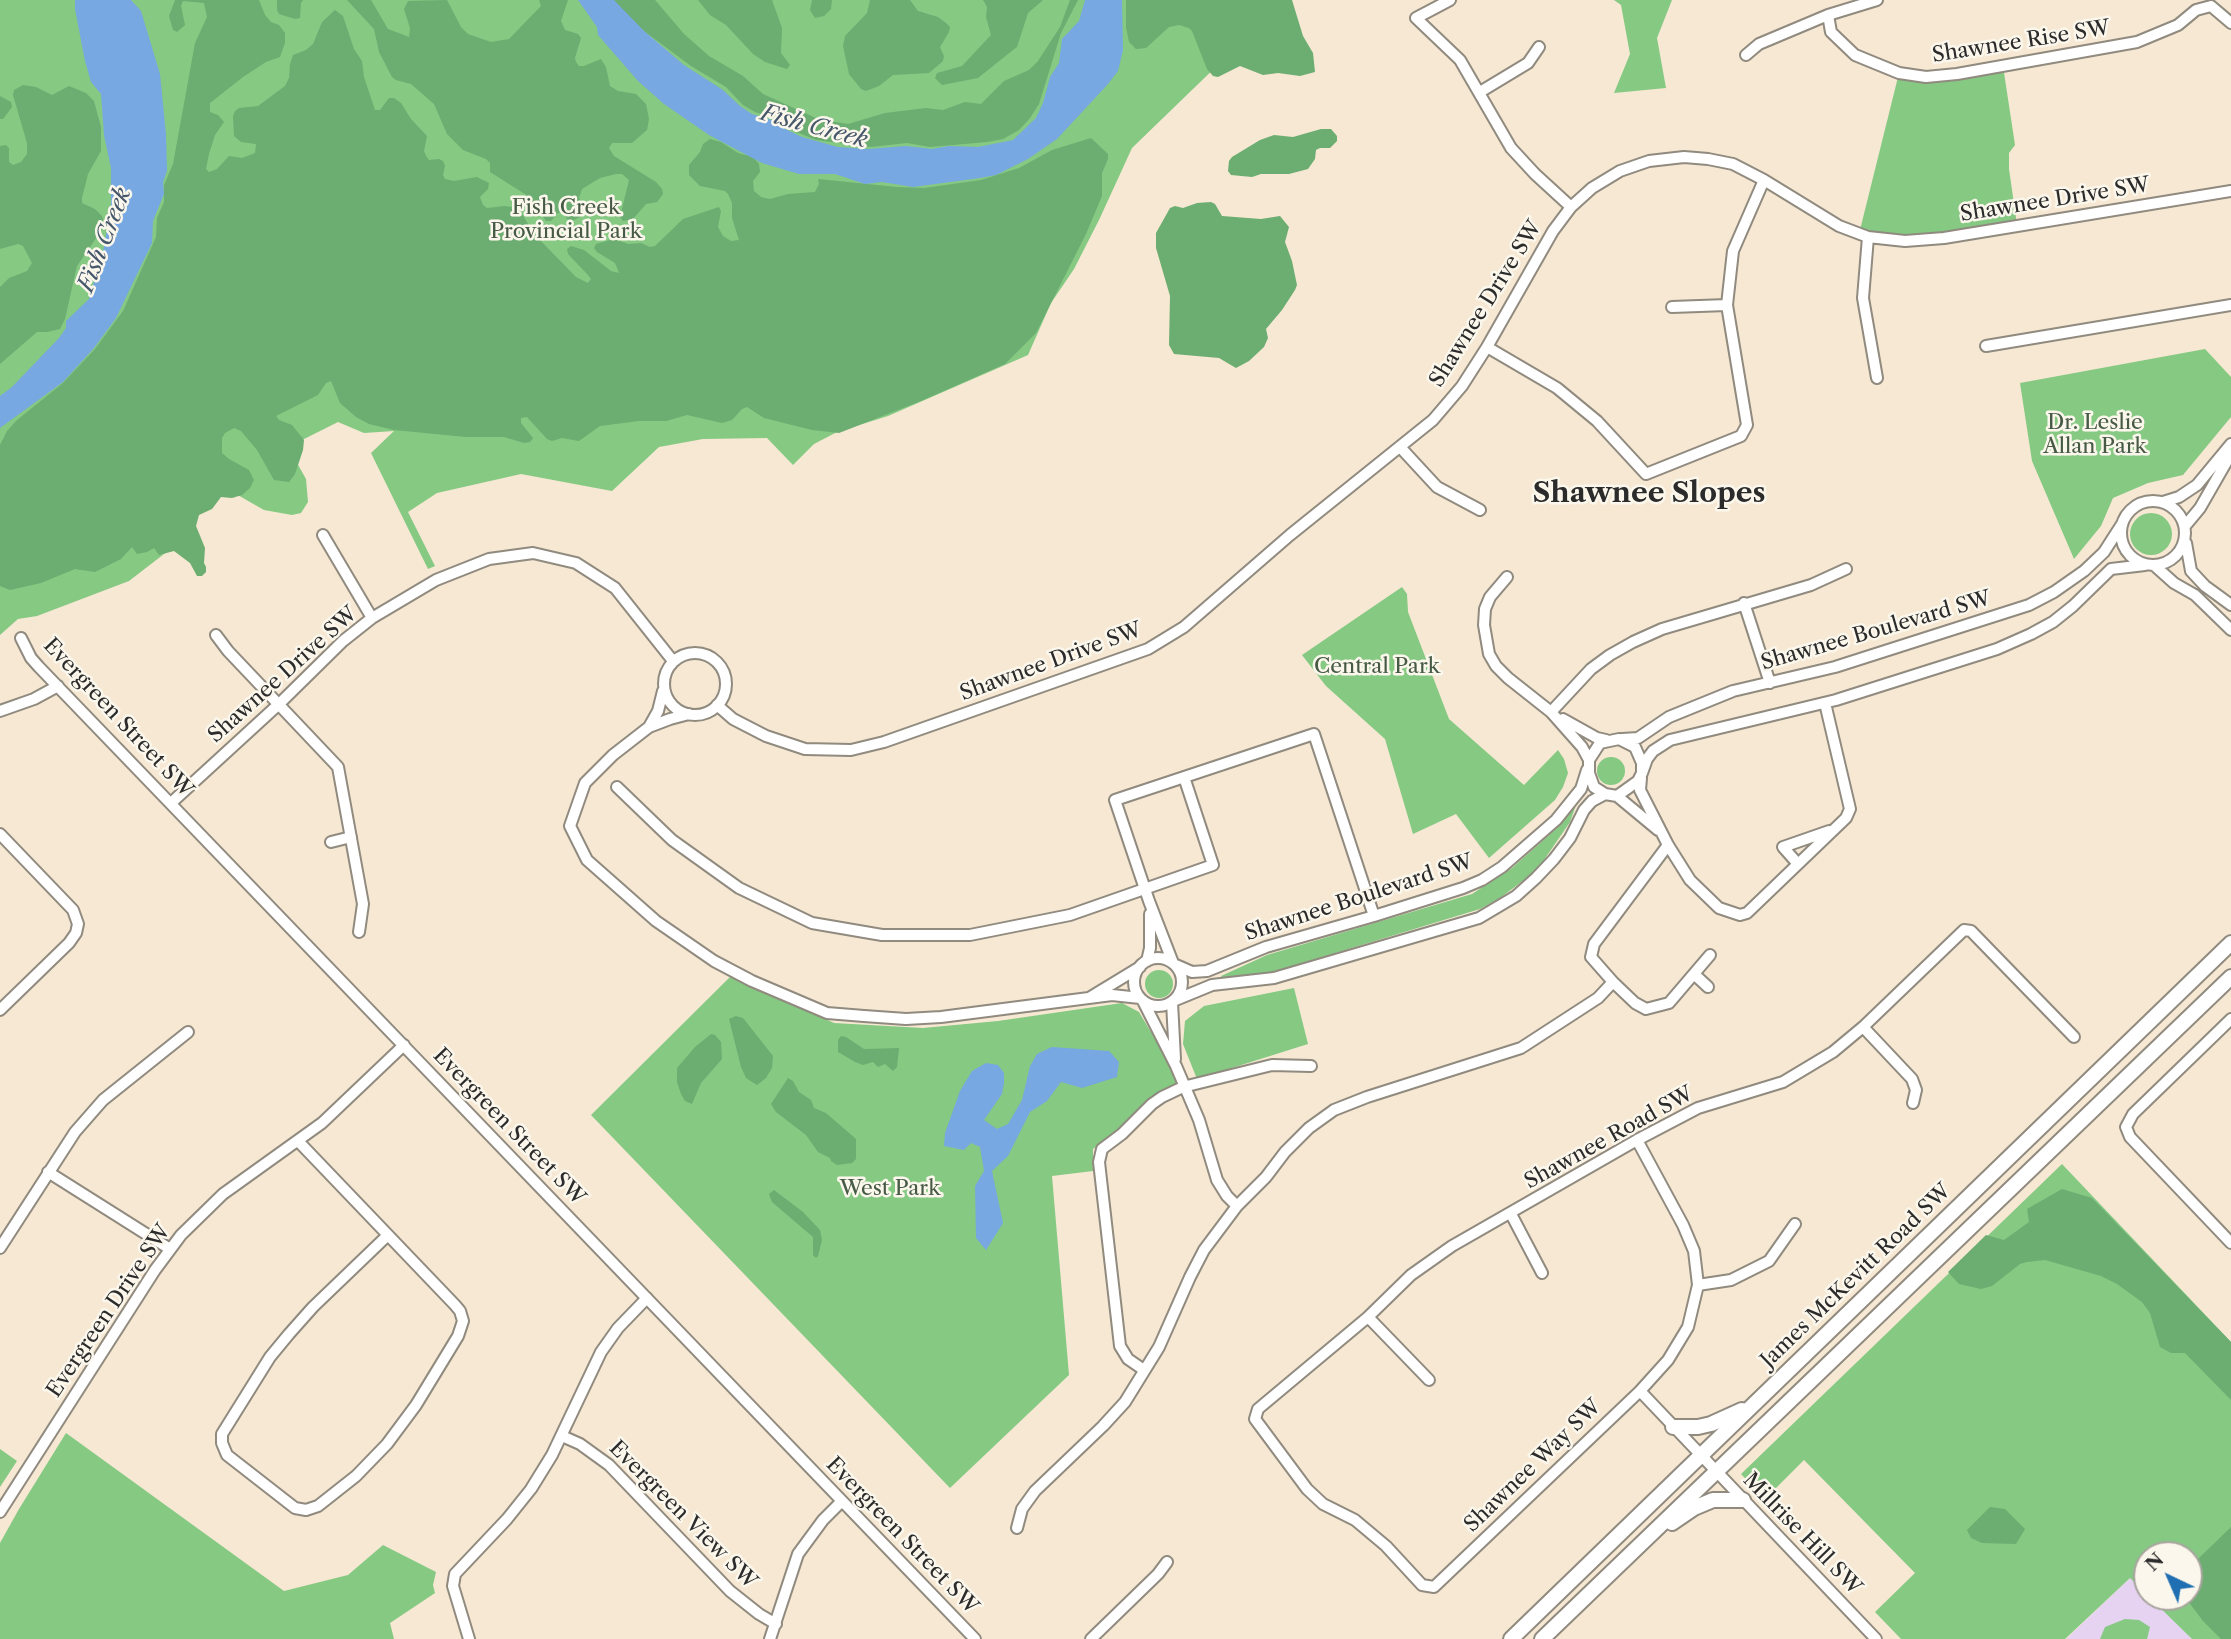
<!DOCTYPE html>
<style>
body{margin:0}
#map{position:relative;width:2231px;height:1639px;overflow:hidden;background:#f6e8d3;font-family:"Libre Caslon Text",serif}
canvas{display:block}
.north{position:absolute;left:2133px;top:1541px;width:70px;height:70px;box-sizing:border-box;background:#fbf7ec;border:2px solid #a8a59f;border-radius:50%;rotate:316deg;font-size:19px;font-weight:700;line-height:28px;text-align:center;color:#2b2b2b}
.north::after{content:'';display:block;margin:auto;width:24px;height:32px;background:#1f6fb2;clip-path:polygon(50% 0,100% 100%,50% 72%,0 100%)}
</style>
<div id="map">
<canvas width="2231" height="1639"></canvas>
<div class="north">N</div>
</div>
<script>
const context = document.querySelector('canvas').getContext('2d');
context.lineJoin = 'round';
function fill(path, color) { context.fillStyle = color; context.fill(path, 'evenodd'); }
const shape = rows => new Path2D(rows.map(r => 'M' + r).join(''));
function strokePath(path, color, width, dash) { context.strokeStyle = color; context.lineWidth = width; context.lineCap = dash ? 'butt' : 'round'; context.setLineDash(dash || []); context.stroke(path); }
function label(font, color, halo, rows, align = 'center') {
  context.font = font + ' "Libre Caslon Text",serif'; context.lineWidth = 5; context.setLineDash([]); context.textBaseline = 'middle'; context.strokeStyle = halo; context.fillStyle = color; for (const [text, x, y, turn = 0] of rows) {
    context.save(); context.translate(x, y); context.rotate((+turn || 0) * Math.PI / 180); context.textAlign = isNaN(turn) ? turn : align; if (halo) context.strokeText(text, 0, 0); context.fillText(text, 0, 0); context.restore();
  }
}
fill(shape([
 [2130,1578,2192,1639,2066,1639]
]), '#e5d3f1');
fill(shape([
 [0,0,1285,0,1132,148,1099,220,1074,269,1051,303,1028,355,888,416,837,432,814,444,793,465,767,438,703,439,659,447,612,491,521,474,437,493,408,512,435,566,428,569,371,453,394,431,364,433,338,422,288,447,306,479,308,502,301,513,292,515,264,510,229,490,214,490,177,544,129,581,37,616,18,619,0,635],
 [1614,0,1672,0,1657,38,1666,88,1614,93,1630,54,1621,5],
 [2003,66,2015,145,2009,153,2009,169,2017,225,1944,238,1859,234,1899,73,1926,77],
 [2205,349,2231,377,2231,417,2183,475,2148,483,2113,498,2101,526,2074,559,2032,461,2020,383],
 '2130 534a21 21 0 1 1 42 0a21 21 0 1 1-42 0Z',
 [1402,587,1407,594,1408,612,1449,719,1524,785,1558,750,1564,759,1568,773,1563,787,1555,800,1489,858,1456,814,1413,834,1385,739,1326,686,1302,655],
 '1597 771a14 14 0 1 1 28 0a14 14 0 1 1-28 0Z',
 [1576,805,1570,822,1544,860,1528,877,1500,898,1480,909,1273,972,1244,977,1222,978,1221,976,1267,955,1472,894,1512,868,1557,828],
 '1145 984a14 14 0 1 1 28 0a14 14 0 1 1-28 0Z',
 [732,975,834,1023,923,1028,998,1021,1122,1003,1139,1012,1182,1084,1093,1149,1093,1171,1052,1176,1069,1375,950,1488,591,1115],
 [1294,988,1308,1044,1197,1079,1183,1044,1185,1021,1204,1006],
 [2062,1164,2231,1342,2231,1639,2192,1639,2149,1597,2189,1597,2189,1555,2147,1555,2147,1595,2130,1578,2065,1639,1901,1639,1875,1612,1915,1573,1804,1460,1765,1499,1741,1474],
 [66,1433,284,1591,348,1575,383,1545,436,1572,433,1585,435,1593,390,1623,394,1639,0,1639,0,1543,19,1509],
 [0,1449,17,1461,0,1487],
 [2125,1619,2139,1620,2150,1627,2147,1639,2100,1639,2105,1627]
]), '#85c983');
fill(shape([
 [175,0,259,0,265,15,271,22,279,25,285,33,285,43,280,57,266,62,243,77,210,103,210,112,218,115,224,122,215,135,209,154,206,169,209,172,217,169,229,156,242,158,255,153,256,144,241,142,234,136,233,116,235,111,239,108,258,106,285,86,289,78,290,64,293,55,306,50,313,44,322,22,335,10,343,16,354,49,362,61,364,77,375,110,380,110,389,98,394,98,401,103,411,119,427,136,424,151,426,156,429,160,439,159,443,161,445,166,443,175,445,179,454,181,477,177,489,183,488,189,480,197,483,205,487,208,505,206,519,208,533,233,576,277,588,283,591,279,588,275,568,254,567,249,571,246,584,250,611,271,619,273,615,263,597,252,594,248,596,244,614,239,628,244,641,243,650,247,655,246,683,219,719,207,721,211,718,227,723,236,731,241,739,240,732,218,732,203,728,194,725,191,700,186,689,175,689,165,700,152,703,144,710,139,721,142,738,153,753,157,759,164,760,172,753,181,754,191,761,197,770,199,788,194,815,192,819,184,818,179,897,187,924,188,981,180,1019,168,1052,150,1091,138,1108,154,1108,159,1102,173,1102,196,1086,234,1036,333,1005,364,921,401,839,433,812,430,764,418,747,407,742,409,732,420,722,423,687,415,666,421,639,421,600,426,579,441,562,438,552,441,547,439,527,417,521,418,521,423,533,438,530,442,524,443,504,437,466,437,394,430,369,424,356,417,340,403,331,381,326,383,318,395,276,416,279,420,292,425,304,440,303,450,295,474,289,482,274,480,257,450,241,431,234,428,225,433,222,438,222,453,229,459,249,470,254,480,250,488,242,495,232,498,221,497,212,509,199,515,196,526,205,548,204,563,206,567,206,572,202,576,197,576,190,563,174,551,159,555,154,548,147,552,137,554,132,547,121,559,95,572,75,569,41,583,10,590,0,586,0,445,7,431,17,420,63,383,95,349,123,311,156,237,157,218,164,202,164,185,173,164,195,43,207,17,204,3,183,1,181,6,185,25,177,32,173,30,169,16],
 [277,0,303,0,301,3,300,18,295,19,279,14,277,10],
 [347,0,371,0,388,29,409,37,410,28,404,9,408,1,447,0,461,27,468,34,491,42,509,39,541,6,539,0,568,0,561,21,565,30,578,34,581,38,575,58,576,62,579,66,584,66,601,59,606,67,610,86,618,91,636,94,646,104,649,119,647,130,632,143,612,143,609,148,614,156,656,182,662,189,663,194,657,202,646,204,633,219,623,221,620,217,629,180,622,174,616,174,600,178,582,189,579,198,586,210,584,215,574,220,568,220,562,212,558,213,551,221,546,221,528,196,490,172,490,163,486,159,463,150,447,134,434,104,411,84,396,80,392,77,379,52,374,29],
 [611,0,655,0,684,34,709,56,743,76,763,94,818,119,848,124,885,113,926,108,943,110,965,102,981,104,1004,81,1029,70,1038,61,1060,27,1070,0,1078,0,1061,33,1039,104,1030,118,1019,130,1003,139,987,142,930,147,907,143,871,147,816,140,789,129,773,118,755,112,743,105,726,87,691,66,644,31],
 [698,0,772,0,782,28,781,53,790,65,787,69,765,62,753,54,726,25,710,15],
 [812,0,832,0,831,9,824,16,815,18,810,10],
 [870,0,910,0,918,11,938,17,946,23,950,27,949,32,940,47,944,56,943,61,929,73,893,75,879,86,866,91,861,89,849,74,843,46,845,36,867,13],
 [983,0,1043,0,1028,13,1017,47,1013,50,978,78,942,85,935,78,937,73,962,66,991,35,986,17,987,7],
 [1126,0,1292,0,1303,36,1313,53,1315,72,1300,76,1278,73,1263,75,1240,66,1218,77,1213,76,1207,69,1192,31,1189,28,1179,25,1169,27,1146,48,1136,49,1129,42,1126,27],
 [23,85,36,87,52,95,69,86,86,93,94,101,101,127,101,151,88,174,82,198,82,203,95,209,102,216,105,225,77,266,65,319,60,329,47,332,37,332,0,364,0,287,9,278,27,271,32,263,23,246,18,244,0,249,0,146,6,145,9,148,9,162,13,165,21,162,27,154,27,143,13,95,14,90],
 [0,96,11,102,12,107,3,119,0,119],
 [1321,129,1331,129,1337,136,1337,141,1330,148,1320,148,1316,150,1315,159,1308,169,1289,174,1261,174,1252,177,1231,175,1228,171,1229,161,1232,157,1260,140,1274,135,1293,137],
 [1211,202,1215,204,1222,216,1261,219,1280,216,1289,227,1285,242,1292,261,1297,285,1295,290,1282,310,1266,329,1268,338,1264,347,1249,361,1236,368,1219,358,1174,354,1169,345,1170,296,1156,248,1156,233,1170,208,1175,206,1183,208,1197,203],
 [736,1016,743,1018,773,1056,772,1068,766,1078,757,1085,746,1078,741,1067,729,1019],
 [711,1034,715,1035,721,1042,722,1059,701,1083,692,1104,685,1101,681,1094,677,1082,677,1068,695,1047],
 [841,1036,846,1037,864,1049,899,1048,897,1067,893,1071,885,1064,878,1067,873,1062,863,1065,855,1062,838,1052,838,1040],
 [788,1078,793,1081,799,1092,811,1100,814,1108,826,1113,856,1139,856,1159,852,1163,837,1165,831,1161,830,1158,818,1152,806,1135,776,1112,771,1104],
 [2062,1189,2092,1198,2231,1342,2231,1400,2185,1353,2171,1353,2160,1347,2150,1313,2142,1302,2117,1284,2101,1276,2045,1260,2027,1262,2020,1264,1992,1286,1981,1289,1959,1284,1948,1272,1986,1235,2004,1240,2029,1222,2027,1209],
 [774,1190,803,1212,820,1230,822,1240,818,1256,816,1258,813,1255,813,1237,772,1202,769,1194],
 [1990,1507,2005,1509,2025,1529,2016,1544,1982,1543,1971,1538,1967,1530],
 [2231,1527,2231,1639,2221,1639,2203,1621,2185,1597,2189,1597,2189,1584,2197,1560]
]), '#6cad71');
fill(shape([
 [75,0,131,0,141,11,160,74,166,134,167,171,163,182,164,194,153,221,152,243,116,318,94,348,63,382,0,428,0,396,12,387,59,338,66,328,66,321,89,299,104,247,111,205,111,168,104,135,101,94,91,82,85,61,75,9],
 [578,0,614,0,644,31,684,65,723,90,740,106,752,114,772,120,779,126,802,137,838,147,868,149,906,146,932,149,949,146,978,147,1013,140,1036,118,1043,103,1050,77,1059,63,1062,39,1079,21,1085,0,1122,0,1123,50,1118,71,1108,84,1057,139,1028,159,996,175,980,178,913,187,882,182,865,184,835,174,799,174,762,163,709,135,664,104,638,81,598,35,597,27],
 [1052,1047,1109,1051,1119,1062,1117,1077,1082,1088,1061,1082,1047,1101,1030,1112,1008,1156,992,1171,1003,1223,986,1250,976,1238,975,1186,984,1171,980,1147,971,1143,964,1150,944,1146,945,1133,960,1091,972,1071,986,1063,998,1065,1004,1073,1004,1083,1002,1094,984,1120,997,1129,1008,1124,1022,1100,1030,1066,1037,1054]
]), '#77a8e2');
const street = shape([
 [1450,0,1416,18,1460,60,1511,148,1535,174,1571,207],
 [1828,15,1831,32,1855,55,1899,73,1926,77,1957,74,2137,42,2178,25,2196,10,2211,6,2231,23],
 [1746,55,1759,44,1828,15,1877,0],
 [1480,92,1528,63,1539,47],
 [1868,237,1863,298,1877,378],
 [1672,307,1727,305],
 [1986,346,2231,305],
 [1487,347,1557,388,1597,421,1646,474,1741,436,1747,425,1727,305,1733,251,1764,180],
 [1400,447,1437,487,1480,510],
 '2121 533a32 32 0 1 1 64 0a32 32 0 1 1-64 0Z',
 [2163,502,2179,497,2197,485,2231,444],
 [2185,526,2200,508,2231,454],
 [323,535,372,618],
 [2186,543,2191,571,2205,586,2231,605],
 [2155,566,2174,583,2195,595,2231,630],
 [1507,577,1490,597,1485,609,1484,625,1489,654,1496,666,1508,678,1551,712,1582,747,1589,760],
 [1744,603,1770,683],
 [216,635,228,651,338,767,363,904,359,932],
 [21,638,31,658,39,667,975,1639],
 '664 684a31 31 0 1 1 62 0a31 31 0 1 1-62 0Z',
 [717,705,733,719,766,736,805,749,851,750,884,742,1148,649,1184,627,1290,535,1433,420,1462,386,1487,347,1553,231,1571,207,1592,188,1620,171,1649,161,1684,157,1708,159,1733,164,1764,180,1839,226,1868,237,1905,241,1944,238,2231,191],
 [0,711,34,699,58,686],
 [1551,712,1591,669,1610,655,1633,642,1662,629,1811,585,1846,569],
 [689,714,670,719,649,727,613,755,585,783,570,826,587,860,656,921,714,961,752,981,827,1013,864,1016,906,1019,941,1017,1112,995,1140,998],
 [1563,719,1597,738,1606,740],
 [649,727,658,711,663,691],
 [1622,739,1638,738,1669,717,1733,691,1835,667,2029,605,2054,592,2084,571,2104,552,2122,524],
 [1642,771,1642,763,1635,747,1619,739,1600,743,1589,760,1589,773,1594,787,1605,794,1617,796,1638,781,1642,773,1647,759,1653,751,1670,740,1836,700,1997,649,2031,634,2053,622,2073,606,2111,569,2145,565],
 [1641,778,1640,790,1668,845,1690,880,1719,908,1740,915,1747,913,1846,818,1850,809,1825,703],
 [617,787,672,840,739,888,812,923,882,935,970,935,1070,915,1213,865,1184,777],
 [1617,796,1658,830],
 [171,803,279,704,343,641,372,618,436,580,489,559,533,553,576,563,615,588,673,661],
 [0,834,73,910,78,924,76,933,69,943,0,1010],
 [331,842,351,837],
 [1668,845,1594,944,1591,957,1613,982,1635,1003,1646,1009,1669,1003,1710,955],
 [1798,864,1783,847,1829,831],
 '1134 982a24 24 0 1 1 48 0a24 24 0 1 1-48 0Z',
 [1147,961,1150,948,1150,914],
 [1173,963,1149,901,1115,800,1314,734,1374,916],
 [1176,965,1192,972,1207,971,1266,947,1374,916,1463,888,1482,880,1502,867,1556,820,1581,789,1587,770],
 [1694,974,1708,987],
 [1089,998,1140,967],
 [1143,1001,1176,1066,1199,1120,1217,1180,1227,1196,1237,1206,1266,1177,1285,1152,1309,1128,1334,1110,1367,1097,1521,1048,1598,998,1613,982],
 [1173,1001,1212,985,1274,978,1479,918,1516,896,1536,878,1554,859,1570,838,1584,810,1592,801,1605,794],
 [1172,1002,1175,1059],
 [2231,1019,2133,1114,2126,1127,2130,1137,2231,1243],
 [1863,1027,1912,1079,1916,1090,1913,1103],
 [1637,1140,1683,1225,1694,1251,1698,1285,1688,1327,1668,1360,1640,1391,1434,1587,1422,1585,1386,1546,1355,1520,1323,1504,1307,1489,1255,1419,1258,1409,1368,1317,1411,1275,1452,1246,1637,1140,1698,1108,1783,1082,1833,1052,1863,1027,1964,930,1971,931,2074,1037],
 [298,1141,455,1305,460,1311,463,1321,458,1336,416,1405,387,1444,356,1476,318,1506,306,1510,295,1508,227,1455,222,1443,222,1434,270,1357,289,1334,313,1307,388,1235],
 [48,1172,170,1249],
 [1511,1214,1542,1273],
 [0,1248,75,1132,103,1100,188,1032],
 [1698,1285,1731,1280,1769,1261,1795,1224],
 [1368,1317,1429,1380],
 [1144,1370,1128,1359,1120,1346,1099,1162,1102,1149,1122,1134,1152,1104,1162,1097,1183,1087,1272,1065,1311,1066],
 [1640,1391,1876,1639],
 [562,1436,580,1444,609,1465,730,1591,759,1614,776,1624],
 [0,1512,155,1270,181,1235,223,1194,322,1123,404,1045],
 [1017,1528,1022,1509,1035,1491,1103,1426,1125,1402,1159,1347,1190,1277,1204,1250,1237,1206],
 [469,1639,453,1586,455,1574,507,1519,531,1489,552,1455,601,1352,618,1328,647,1298],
 [770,1639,798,1554,823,1520,842,1501],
 [1091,1639,1158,1574,1167,1562]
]);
const secondary = shape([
 [1673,1427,1698,1427,1711,1424,1742,1410],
 [1672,1523,1694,1508,1713,1500,1743,1500],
 [1511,1639,2231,943],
 [1542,1639,2231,977]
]);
strokePath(street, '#908a7f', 14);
strokePath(secondary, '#908a7f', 18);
strokePath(street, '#fff', 10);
strokePath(secondary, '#fff', 14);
label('21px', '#2b2b2b', '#fbf7ec', [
 ["Shawnee Rise SW",2021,42,-9],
 ["Shawnee Drive SW",2055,200,-9],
 ["Shawnee Drive SW",1486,304,-58],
 ["Shawnee Boulevard SW",1876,631,-16],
 ["Shawnee Drive SW",1051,662,-20],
 ["Shawnee Drive SW",283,675,-42],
 ["Evergreen Street SW",118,718,47],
 ["Shawnee Boulevard SW",1359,898,-18],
 ["Evergreen Street SW",509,1127,46],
 ["Shawnee Road SW",1609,1138,-29],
 ["James McKevitt Road SW",1856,1276,-44],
 ["Evergreen Drive SW",109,1311,-56],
 ["Shawnee Way SW",1533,1466,-44],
 ["Evergreen View SW",683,1515,45],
 ["Millrise Hill SW",1802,1534,46],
 ["Evergreen Street SW",902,1536,46]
]);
label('21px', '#465a45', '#fbf7ec', [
 ["Fish Creek",566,208],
 ["Provincial Park",566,232],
 ["Dr. Leslie",2095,423],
 ["Allan Park",2095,447],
 ["Central Park",1377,667],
 ["West Park",890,1189]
]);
label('italic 23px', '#46576b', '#fbf7ec', [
 ["Fish Creek",814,127,15],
 ["Fish Creek",105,240,-69]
]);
label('bold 28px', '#2b2b2b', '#fbf7ec', [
 ["Shawnee Slopes",1649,494]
]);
</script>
